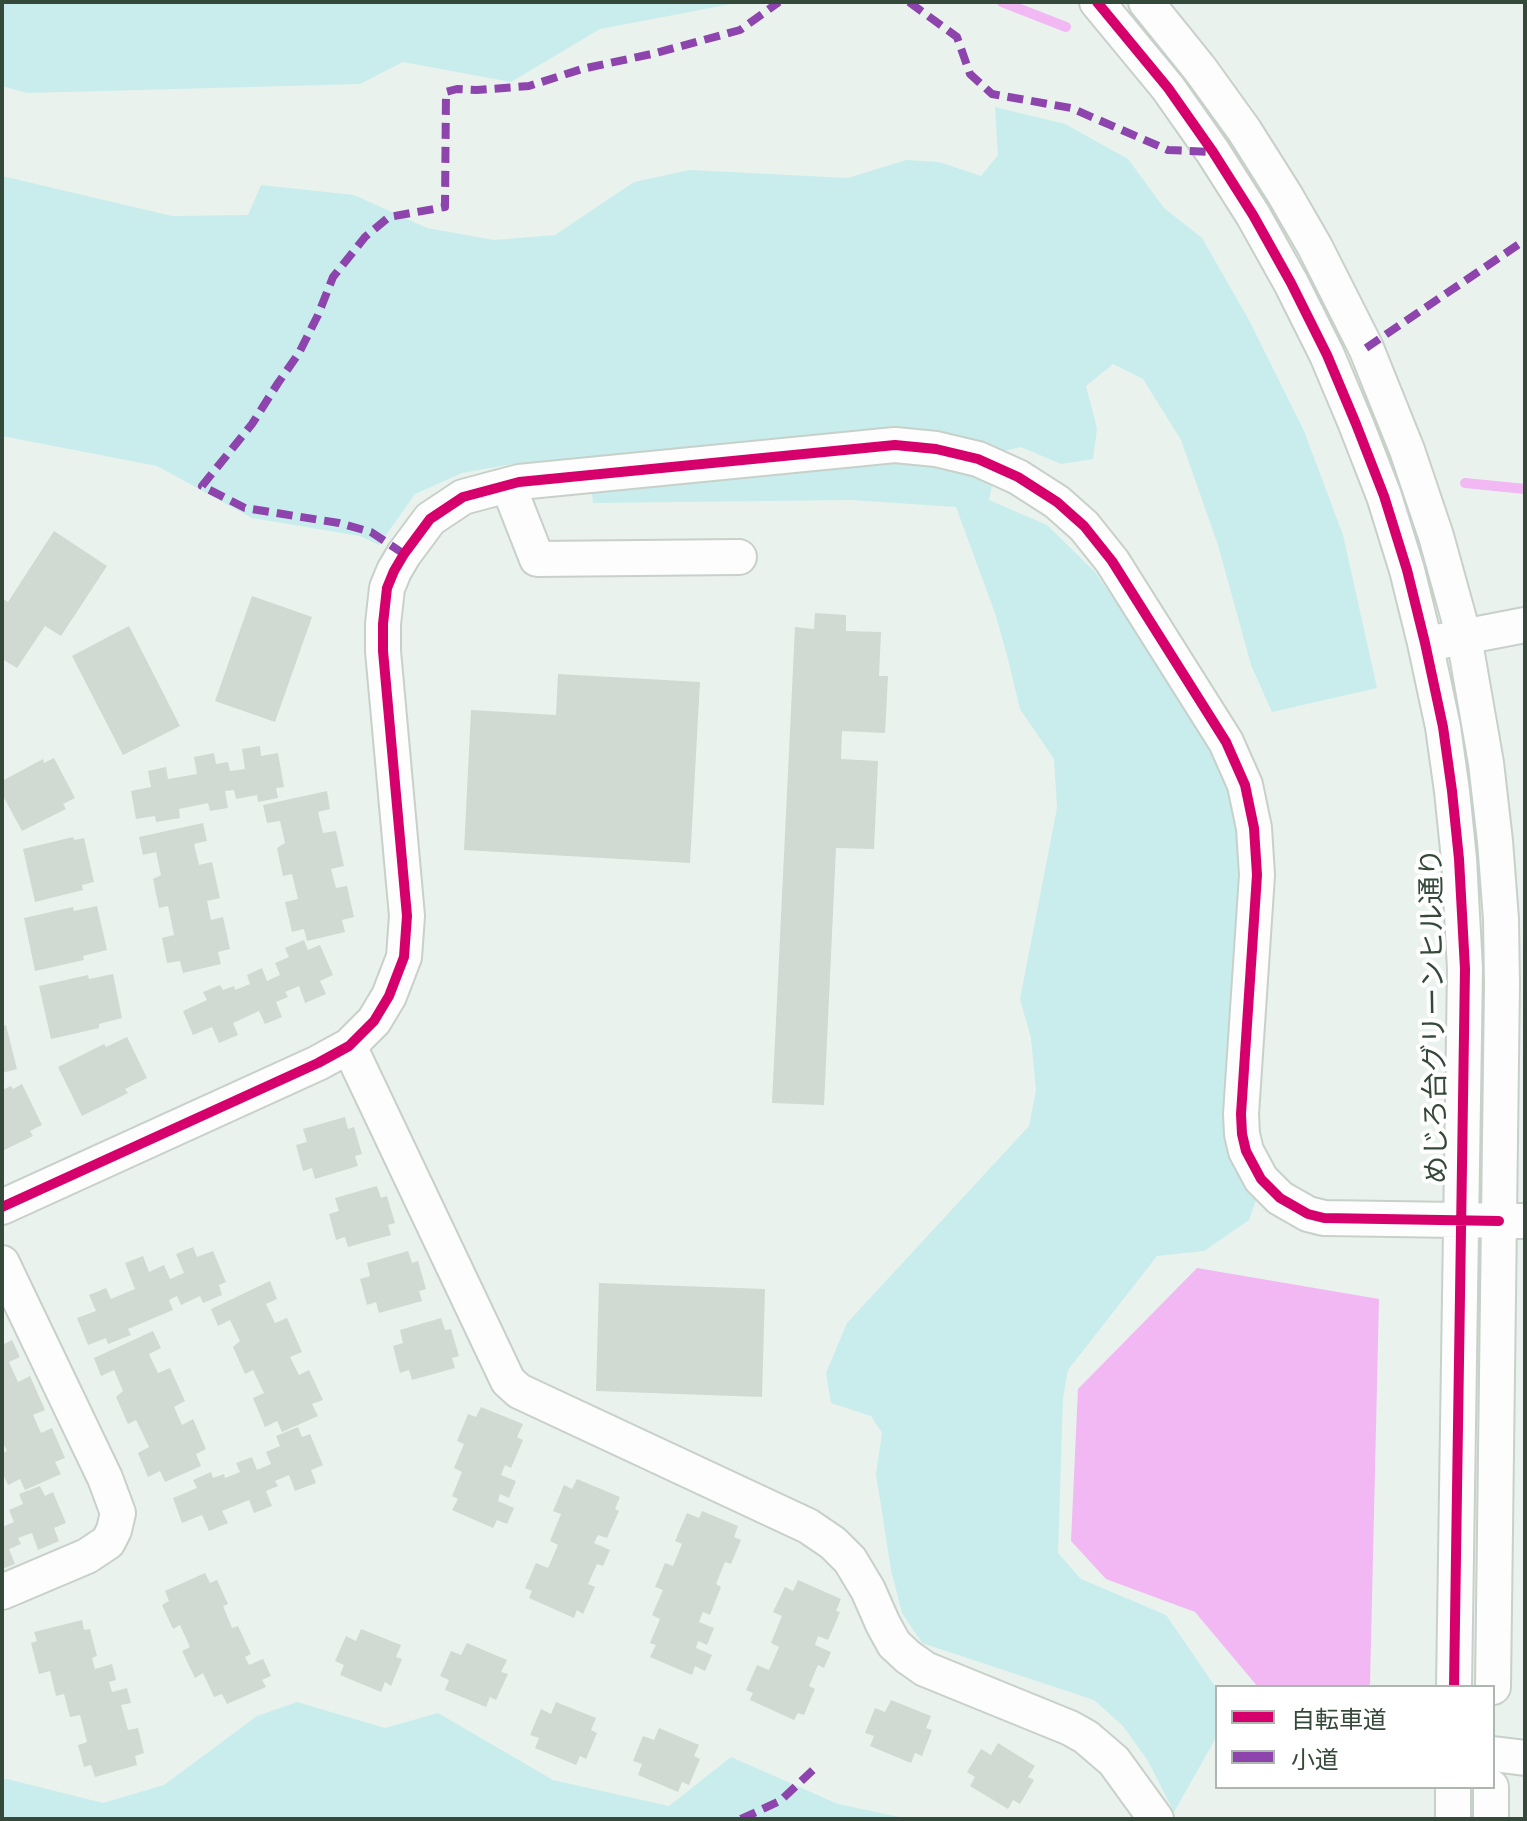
<!DOCTYPE html>
<meta charset="utf-8">
<style>
body{margin:0}
#map{position:relative;width:1527px;height:1821px;overflow:hidden;background:#eaf2ed;font-family:"IBM Plex Sans","Noto Sans JP",sans-serif}
canvas{display:block}
.frame{position:absolute;inset:0;border:4px solid #35493a;pointer-events:none}
.legend{position:absolute;left:1215px;top:1685px;width:280px;height:104px;box-sizing:border-box;background:#fff;border:2px solid #aeb6b0;margin:0;padding:10px 14px;list-style:none;font-size:24px;color:#35493a}
.legend li{display:flex;align-items:center;gap:16px;height:40px}
.legend b{width:40px;border:2px solid #aeb6b0}
</style>
<div id="map">
<canvas width="1527" height="1821"></canvas>
<div class="frame"></div>
<ul class="legend">
<li><b style="height:10px;background:#d6006c"></b>自転車道</li>
<li><b style="height:10px;background:#8e44ad"></b>小道</li>
</ul>
</div>
<script>
const context = document.querySelector('canvas').getContext('2d');
context.lineJoin = 'round';
function fill(path, color) { context.fillStyle = color; context.fill(path, 'evenodd'); }
const shape = rows => new Path2D(rows.map(r => 'M' + r).join(''));
function strokePath(path, color, width, dash) { context.strokeStyle = color; context.lineWidth = width; context.lineCap = dash ? 'butt' : 'round'; context.setLineDash(dash || []); context.stroke(path); }
function label(font, color, halo, rows, align = 'center') {
  context.font = font + ' "IBM Plex Sans","Noto Sans JP",sans-serif'; context.lineWidth = 8; context.setLineDash([]); context.textBaseline = 'middle'; context.strokeStyle = halo; context.fillStyle = color; for (const [text, x, y, turn = 0] of rows) {
    context.save(); context.translate(x, y); context.rotate((+turn || 0) * Math.PI / 180); context.textAlign = isNaN(turn) ? turn : align; if (halo) context.strokeText(text, 0, 0); context.fillText(text, 0, 0); context.restore();
  }
}
fill(shape([
 [2,2,742,2,600,29,511,82,403,62,360,84,27,93,2,86],
 [995,107,1065,124,1128,159,1164,208,1202,238,1249,320,1304,431,1343,535,1377,688,1272,712,1251,665,1218,545,1181,440,1143,379,1113,364,1086,386,1097,429,1093,459,1061,464,1021,447,999,452,989,500,1047,525,1095,572,1181,697,1228,775,1244,836,1235,1159,1256,1200,1249,1220,1204,1251,1157,1256,1068,1370,1063,1398,1058,1553,1081,1579,1166,1615,1217,1689,1217,1736,1174,1812,1148,1761,1123,1726,1094,1700,922,1643,902,1613,891,1570,876,1474,882,1433,871,1416,831,1403,826,1373,847,1323,1029,1126,1036,1090,1031,1038,1020,999,1057,808,1054,759,1020,709,1008,659,996,616,956,507,852,500,593,503,587,457,518,463,462,473,415,494,379,545,360,536,252,518,157,466,2,436,2,176,172,216,248,215,261,185,354,195,427,228,494,240,555,235,634,182,690,170,848,178,906,160,939,162,981,176,998,155],
 [297,1702,385,1728,438,1713,553,1780,669,1806,731,1757,838,1804,909,1819,2,1819,2,1779,7,1779,103,1803,164,1785,257,1716]
]), '#c8edec');
fill(shape([
 [1197,1268,1379,1299,1370,1684,1366,1687,1258,1687,1195,1612,1106,1579,1071,1541,1078,1389]
]), '#f2b8f3');
strokePath(shape([
 [1002,2,1066,27],
 [1465,483,1525,489]
]), '#f2b8f3', 10);
fill(shape([
 [54,531,107,566,61,636,45,626,17,668,2,659,2,598,8,602],
 [252,596,312,617,275,722,215,701],
 [815,613,846,615,846,631,881,632,879,676,888,676,885,733,842,731,841,759,878,761,874,849,836,848,824,1105,772,1103,795,627,814,629],
 [129,626,180,726,123,755,72,656],
 [558,674,700,682,690,863,464,850,471,710,556,715],
 [260,746,261,756,278,753,284,787,276,788,278,798,258,802,257,795,236,799,234,790,225,791,228,808,210,811,208,803,179,809,180,818,156,822,155,816,136,819,131,791,151,787,148,771,166,767,168,779,197,774,194,757,214,753,216,764,228,762,230,771,245,769,242,749],
 [54,758,75,798,63,804,66,809,22,831,2,794,2,781,43,759,44,763],
 [327,791,330,809,318,812,323,833,336,831,344,866,331,869,336,888,347,886,354,917,342,920,345,932,307,941,304,929,292,932,285,902,298,899,292,874,283,876,277,848,285,843,280,821,267,823,263,805],
 [203,823,207,841,194,844,199,865,212,862,220,898,207,901,211,920,223,917,230,949,218,952,221,964,183,973,180,961,167,963,162,938,174,935,168,906,159,908,153,879,161,875,156,852,143,855,139,837],
 [73,837,74,840,84,838,94,882,82,885,83,890,35,902,23,849],
 [97,906,107,950,83,956,84,960,35,971,24,918,73,907,74,911],
 [304,940,308,950,320,945,333,975,320,981,326,994,305,1003,299,986,285,992,288,997,276,1002,282,1017,265,1024,259,1011,233,1023,238,1035,219,1043,212,1027,193,1035,183,1011,207,1000,203,992,220,985,223,990,234,986,235,990,250,984,247,975,262,968,267,981,280,975,275,963,289,957,285,948],
 [113,974,122,1018,99,1024,99,1028,51,1039,39,986,88,975,89,979],
 [6,1025,17,1069,2,1073,2,1026],
 [127,1037,147,1078,125,1089,128,1093,82,1116,58,1067,104,1044,106,1047],
 [22,1084,42,1125,30,1131,33,1136,2,1151,2,1090,11,1086,13,1089],
 [345,1117,348,1129,354,1127,362,1154,355,1156,358,1166,315,1179,312,1168,303,1171,296,1145,307,1142,303,1129],
 [377,1186,381,1198,387,1196,395,1223,388,1225,391,1235,348,1247,345,1237,336,1240,329,1214,339,1211,335,1198],
 [193,1247,197,1257,213,1251,226,1282,219,1285,222,1295,203,1303,200,1296,181,1305,177,1296,169,1300,173,1310,128,1329,131,1335,108,1344,106,1338,88,1345,77,1318,96,1311,89,1295,106,1288,111,1299,135,1289,125,1263,143,1256,149,1272,164,1265,170,1279,184,1273,176,1254],
 [408,1251,412,1263,418,1261,426,1289,419,1291,422,1301,379,1313,376,1302,367,1305,360,1279,370,1276,367,1263],
 [270,1281,277,1299,266,1304,275,1323,287,1318,302,1352,290,1357,299,1375,309,1370,323,1400,312,1404,318,1416,282,1432,277,1421,265,1427,253,1398,264,1393,253,1370,245,1374,233,1347,240,1341,230,1320,218,1326,211,1309],
 [599,1283,765,1289,762,1397,596,1391],
 [441,1318,445,1330,451,1329,459,1356,452,1358,455,1368,412,1380,409,1370,400,1373,393,1346,403,1343,400,1330],
 [153,1331,161,1348,149,1354,158,1373,170,1368,185,1401,174,1407,182,1425,193,1419,206,1449,196,1454,201,1466,165,1482,160,1471,148,1477,138,1453,149,1447,136,1420,128,1424,116,1397,123,1391,114,1370,101,1376,94,1358],
 [12,1340,20,1357,9,1362,18,1382,30,1376,45,1410,33,1415,41,1433,52,1428,65,1458,55,1462,61,1474,25,1490,20,1479,8,1485,2,1472,2,1453,7,1451,2,1441,2,1345],
 [481,1407,523,1424,517,1437,523,1440,511,1468,505,1465,501,1475,516,1481,509,1498,500,1494,498,1501,514,1508,507,1524,497,1520,493,1528,452,1510,458,1499,452,1496,462,1472,454,1468,464,1444,457,1441,468,1414,476,1417],
 [298,1427,302,1437,310,1434,323,1465,311,1470,316,1483,295,1491,289,1475,275,1481,278,1486,266,1491,272,1506,254,1513,249,1500,222,1511,228,1523,209,1531,202,1515,182,1523,173,1498,197,1488,193,1480,211,1472,213,1478,224,1474,225,1478,240,1472,236,1463,252,1457,257,1470,271,1464,266,1452,280,1446,276,1436],
 [577,1479,620,1497,615,1509,619,1511,607,1538,598,1535,594,1543,610,1550,603,1566,597,1564,588,1584,595,1587,583,1614,577,1610,574,1618,529,1598,532,1591,525,1588,536,1563,548,1568,558,1545,550,1541,561,1514,553,1511,564,1485,572,1489],
 [40,1486,45,1496,53,1492,66,1523,54,1528,59,1541,38,1550,32,1533,18,1538,21,1544,9,1549,15,1564,2,1569,2,1527,14,1522,9,1510,23,1504,19,1494],
 [702,1511,738,1526,734,1537,741,1540,731,1564,725,1562,716,1584,721,1587,710,1615,703,1612,699,1622,714,1628,707,1645,698,1641,696,1648,712,1655,705,1671,695,1666,692,1675,650,1657,656,1645,650,1643,660,1619,652,1615,663,1590,655,1587,665,1563,673,1566,682,1544,675,1541,687,1513,699,1518],
 [205,1573,210,1583,217,1580,228,1604,223,1606,232,1628,238,1626,251,1654,245,1657,249,1665,263,1659,271,1676,262,1680,266,1687,227,1704,222,1694,214,1697,203,1673,195,1678,182,1651,190,1647,180,1625,173,1629,162,1605,169,1601,165,1591],
 [798,1580,841,1599,836,1611,840,1612,828,1640,818,1636,815,1645,831,1652,824,1668,818,1665,809,1686,815,1689,804,1715,798,1713,794,1720,750,1700,753,1693,746,1690,757,1665,769,1670,779,1647,771,1643,782,1616,773,1612,785,1587,793,1591],
 [82,1620,84,1630,90,1629,97,1656,92,1658,95,1669,112,1664,116,1680,109,1682,112,1692,127,1688,131,1703,121,1705,128,1730,138,1728,144,1753,135,1756,137,1765,95,1777,91,1765,84,1767,78,1745,87,1742,80,1715,70,1717,64,1694,56,1696,50,1671,39,1674,31,1643,37,1641,34,1632],
 [361,1629,401,1645,396,1657,402,1659,391,1686,385,1682,381,1692,340,1675,344,1665,335,1661,346,1636,356,1641],
 [467,1643,507,1660,501,1672,508,1674,496,1700,490,1697,486,1707,445,1690,449,1680,440,1676,451,1651,461,1655],
 [891,1700,931,1716,926,1728,932,1730,922,1756,915,1753,911,1763,870,1746,874,1736,865,1733,875,1708,885,1712],
 [556,1702,596,1718,591,1730,597,1733,586,1759,580,1756,576,1765,535,1748,539,1738,530,1735,541,1709,551,1714],
 [659,1728,699,1745,694,1756,700,1759,689,1785,682,1782,678,1792,638,1775,642,1764,633,1761,643,1736,654,1740],
 [998,1743,1035,1766,1028,1777,1034,1780,1020,1804,1013,1800,1008,1809,970,1786,975,1777,967,1772,981,1749,991,1755]
]), '#d0d9d2');
const minor = shape([
 [1097,2,1168,88,1213,152,1253,215,1291,283,1327,355,1356,424,1384,496,1407,570,1425,643,1443,727,1452,791,1459,859,1465,969,1454,1687],
 [1146,2,1200,69,1244,130,1285,195,1315,247,1366,348,1407,450,1436,536,1464,637,1486,763,1495,841,1501,919,1502,984,1493,1687],
 [508,485,537,559,739,557],
 [1442,641,1525,625],
 [349,1046,508,1381,519,1391,808,1526,833,1543,850,1560,868,1590,883,1624,894,1644,908,1657,925,1669,1070,1728,1086,1737,1114,1761,1156,1819],
 [2,1207,318,1063,349,1046,374,1021,389,996,404,957,407,916,383,651,383,624,387,588,394,571,404,554,430,519,463,497,519,482,895,445,936,449,978,459,1018,477,1057,502,1084,526,1112,561,1226,742,1245,785,1254,828,1257,875,1241,1114,1242,1134,1246,1151,1261,1179,1280,1198,1308,1214,1324,1218,1525,1221],
 [2,1263,105,1478,118,1513,114,1530,108,1542,87,1556,2,1592],
 [1493,1754,1525,1758],
 [1453,1819,1453,1787],
 [1491,1819,1491,1787]
]);
strokePath(minor, '#c8d0ca', 38);
strokePath(minor, '#fcfdfc', 34);
strokePath(shape([
 [909,2,957,37,970,74,992,94,1071,108,1168,150,1213,152],
 [1366,348,1525,240],
 [404,554,371,532,339,523,245,508,202,486,252,424,278,383,299,353,318,315,333,277,365,237,389,217,445,207,446,92,457,89,477,90,529,86,582,69,656,53,740,30,779,2],
 [741,1819,780,1801,813,1770]
]), '#8e44ad', 8, [16, 8]);
strokePath(shape([
 [1097,2,1168,88,1213,152,1253,215,1291,283,1327,355,1356,424,1384,496,1407,570,1425,643,1443,727,1452,791,1459,859,1465,969,1454,1687],
 [2,1207,318,1063,349,1046,374,1021,389,996,404,957,407,916,383,651,383,624,387,588,394,571,404,554,430,519,463,497,519,482,895,445,936,449,978,459,1018,477,1057,502,1084,526,1112,561,1226,742,1245,785,1254,828,1257,875,1241,1114,1242,1134,1246,1151,1261,1179,1280,1198,1308,1214,1324,1218,1499,1221]
]), '#d6006c', 10);
label('28px', '#35493a', '#fff', [
 ["めじろ台グリーンヒル通り",1435,1016,-91]
]);
</script>
